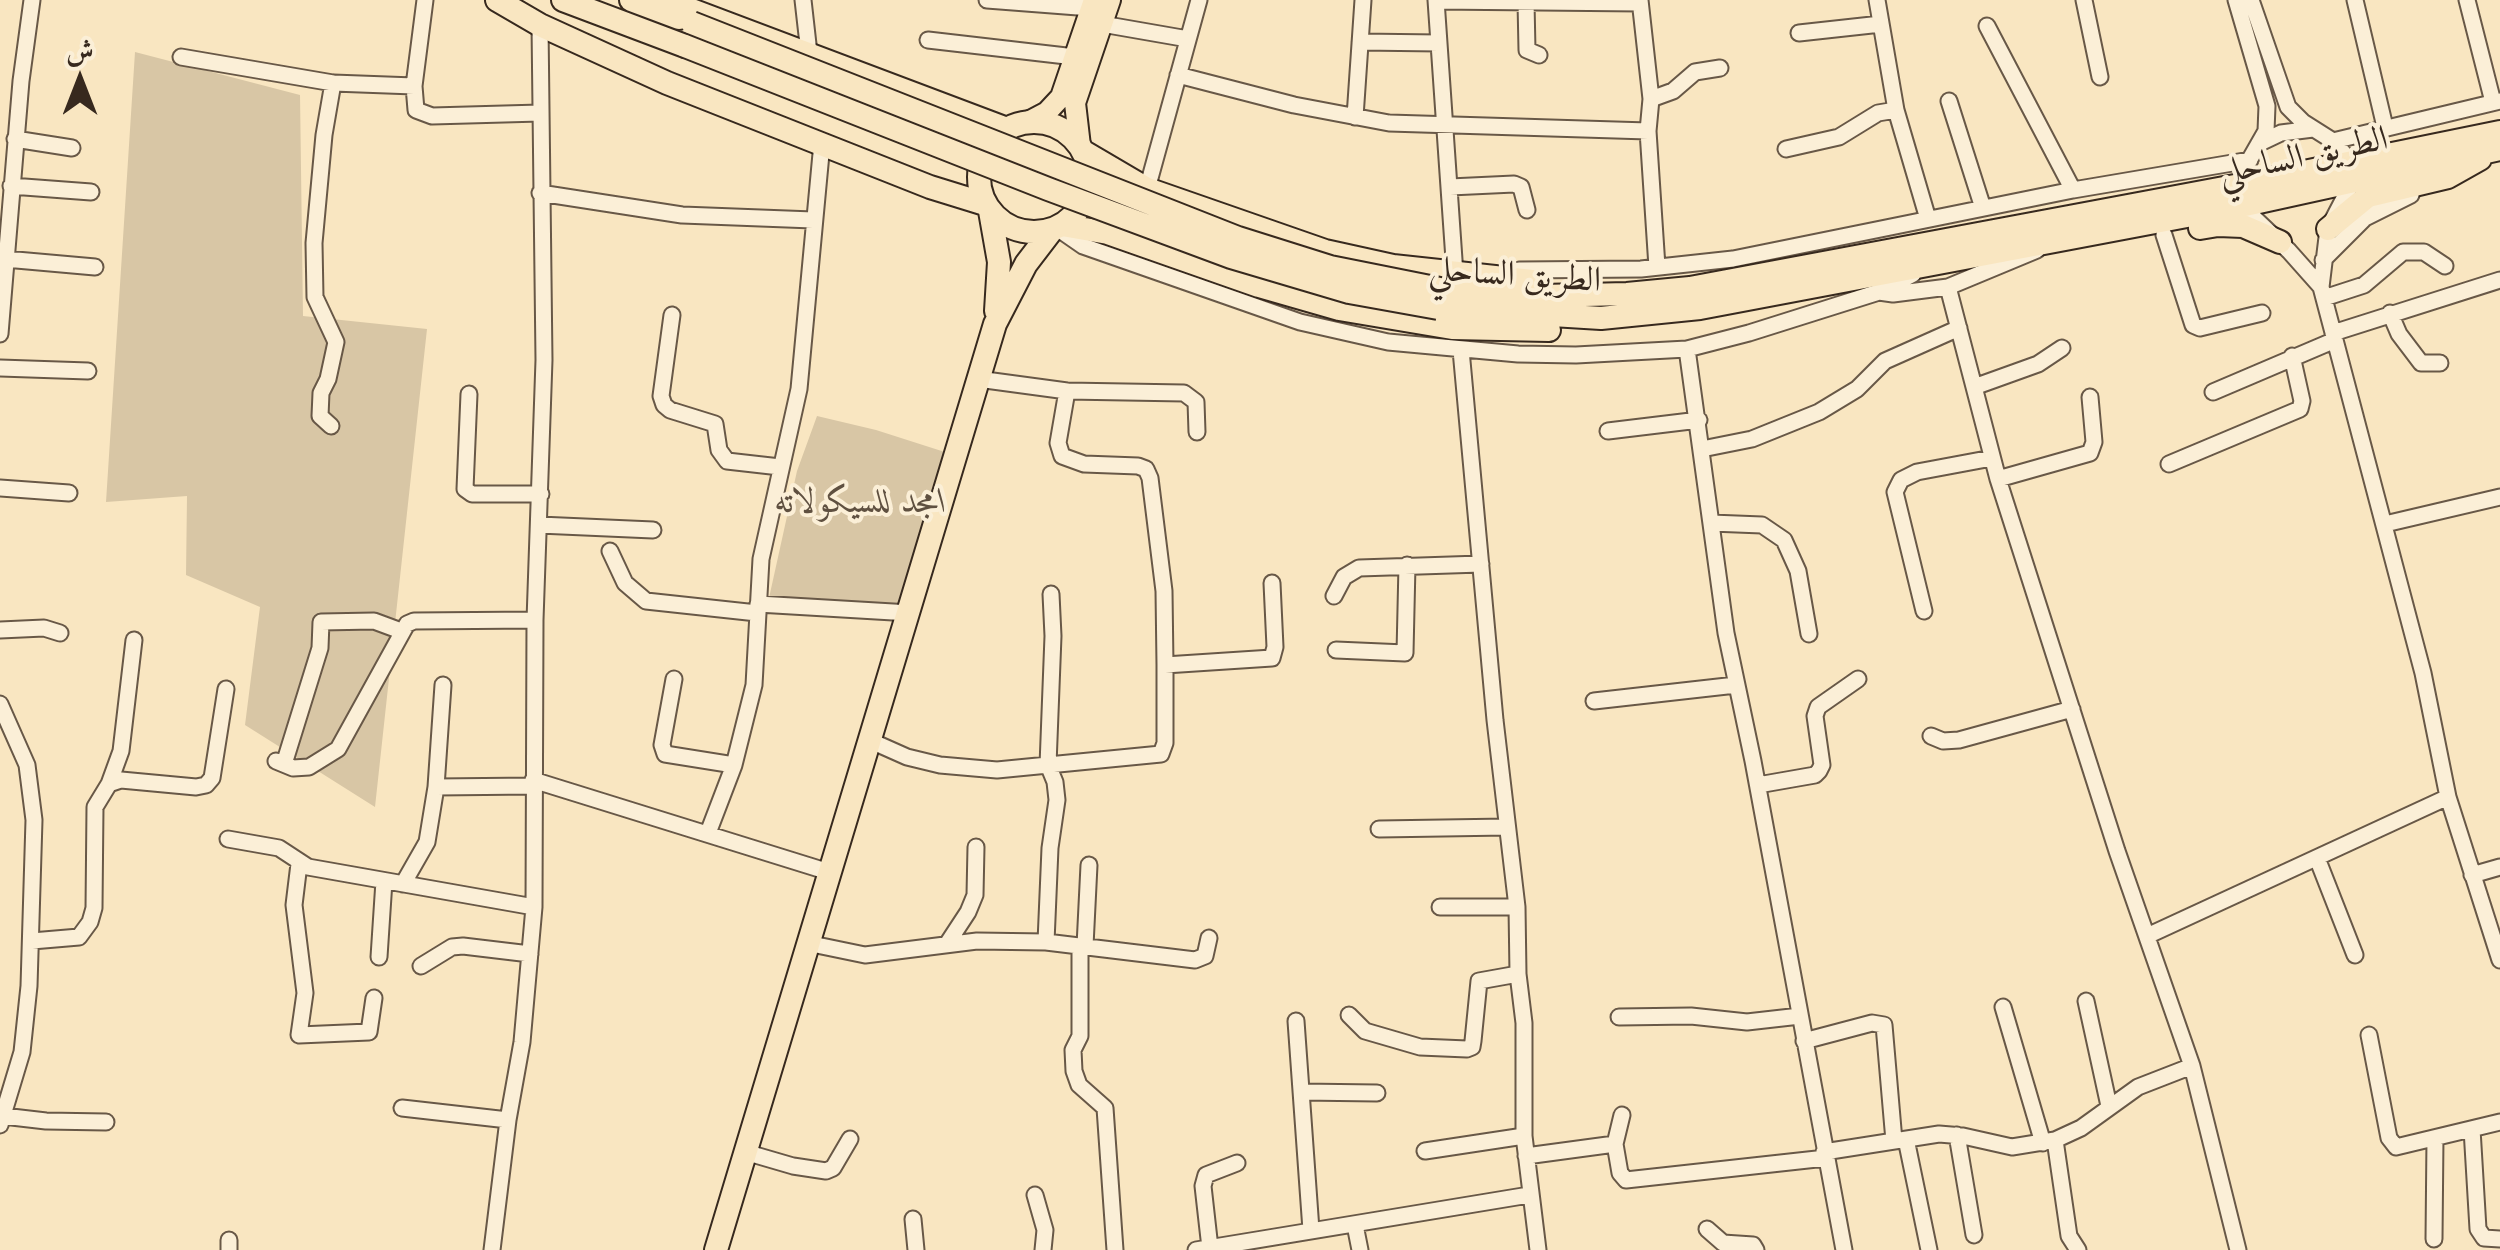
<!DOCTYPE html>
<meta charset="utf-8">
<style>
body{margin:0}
#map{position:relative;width:2500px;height:1250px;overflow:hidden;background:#f9e6c1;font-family:"Libre Caslon Text",Amiri,serif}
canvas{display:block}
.north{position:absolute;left:30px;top:30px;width:100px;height:100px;-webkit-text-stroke:8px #fbefd7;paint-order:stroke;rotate:0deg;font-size:28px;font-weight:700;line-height:40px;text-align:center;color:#37291e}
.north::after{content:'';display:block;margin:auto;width:35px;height:45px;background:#37291e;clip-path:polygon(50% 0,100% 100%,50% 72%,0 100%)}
</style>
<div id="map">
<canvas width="2500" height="1250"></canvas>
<div class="north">ش</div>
</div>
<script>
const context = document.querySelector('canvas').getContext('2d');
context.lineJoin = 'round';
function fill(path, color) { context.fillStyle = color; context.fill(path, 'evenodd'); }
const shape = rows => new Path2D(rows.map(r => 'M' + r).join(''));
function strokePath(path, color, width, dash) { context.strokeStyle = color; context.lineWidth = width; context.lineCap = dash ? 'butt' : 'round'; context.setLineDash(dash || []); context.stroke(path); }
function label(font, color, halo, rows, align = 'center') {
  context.font = font + ' "Libre Caslon Text",Amiri,serif'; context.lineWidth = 8; context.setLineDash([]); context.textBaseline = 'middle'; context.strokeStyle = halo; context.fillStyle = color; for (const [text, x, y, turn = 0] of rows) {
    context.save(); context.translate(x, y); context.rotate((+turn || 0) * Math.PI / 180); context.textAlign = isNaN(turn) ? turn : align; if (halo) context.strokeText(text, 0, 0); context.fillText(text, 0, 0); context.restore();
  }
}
fill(shape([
 [135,52,300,95,303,316,427,329,375,807,245,725,260,607,186,575,187,496,106,502],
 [817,416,876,430,951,454,897,617,769,598,797,471]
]), '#d8c6a5');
const minor = shape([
 [425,0,414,86,416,110,432,116,540,113],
 [803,0,809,53],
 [987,0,1091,8],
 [1436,0,1455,274],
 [1640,0,1651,99,1648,131,1657,267],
 [1877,0,1896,110,1928,219],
 [2084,0,2100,77],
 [2236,0,2267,106,2266,131,2246,166],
 [2251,0,2288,107,2303,122,2333,141,2352,163,2352,183,2328,229,2321,287,2423,673,2448,797,2500,960],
 [2355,0,2385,127],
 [2467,0,2493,102],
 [1436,1,1640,3],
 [1526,2,1527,50,1539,55],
 [1102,24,1188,39],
 [1987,26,2073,190],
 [1799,33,1881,24],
 [928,40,1075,57],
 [1360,42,1439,43],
 [181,57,333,83,414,86],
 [1178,75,1294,105,1389,123,1648,131],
 [1651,99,1673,91,1695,72,1720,68],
 [1949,101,1983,208],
 [1355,117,1363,0],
 [15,139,72,148],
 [2333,141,2500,101],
 [2260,143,2281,133,2313,129],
 [1786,149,1839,137,1878,113,1896,110],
 [11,186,91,192],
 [1450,187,1514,184,1521,187,1527,210],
 [1147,189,1199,0],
 [540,193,682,215,813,220],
 [2242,197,2250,214,2289,251,2321,287],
 [1057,228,1083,246,1300,322,1388,342,1518,354,1576,355,1687,349,1749,333,1879,292,1913,274],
 [2164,235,2193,325,2200,328,2262,313],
 [5,259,95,267],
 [2323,260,2365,218,2411,195],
 [1519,270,1641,269,1733,259,2073,190,2250,160],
 [1948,287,1998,479,2117,851,2192,1066,2238,1250],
 [1879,292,1893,294,1948,287,2037,250],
 [2324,298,2364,285,2403,252,2424,252,2445,266],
 [2390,313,2399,334,2421,363,2440,363],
 [672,315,661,396,664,405,670,410,715,424,719,450,727,461,780,467],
 [2333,333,2500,280],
 [0,334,21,81,32,0],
 [1687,349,1726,633,1753,761,1844,1250],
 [1461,350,1495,720,1517,907,1518,974,1524,1023,1524,1136,1538,1250],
 [0,368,88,371],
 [978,379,1067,391,1184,393,1196,402,1197,432],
 [1974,387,2038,364,2062,348],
 [1067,391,1058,443,1062,456,1084,464,1138,466,1146,469,1150,478,1164,591,1165,665],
 [2213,392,2335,340],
 [469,394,465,489,472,494,541,494],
 [331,426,320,416,321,393,328,379,336,342,315,297,314,243,324,135,333,83],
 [1608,431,1699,420],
 [1702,449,1752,439,1819,412,1857,389,1885,361,1959,328],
 [2169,464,2300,409,2302,401,2292,356],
 [1998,479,2090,453,2094,442,2090,397],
 [0,488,69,493],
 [1711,523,1762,525,1784,540,1798,571,1809,634],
 [2385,524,2500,497],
 [539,525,653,530],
 [610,551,625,583,646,601,757,613],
 [1334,596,1344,577,1359,568,1481,564],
 [758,604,910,613],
 [1924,611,1895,492,1901,480,1917,472,1992,458],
 [0,630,44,628,60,633],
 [1336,650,1405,653,1407,565],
 [674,679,662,745,665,754,734,765],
 [443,685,436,787,533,786],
 [1594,701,1736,685],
 [0,704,27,765,34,820,29,986,22,1052,0,1125],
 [1931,736,1943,741,1959,740,2072,709],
 [871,741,907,757,940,765,997,770,1161,754,1165,743,1165,665,1272,658,1275,647,1272,583],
 [276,761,293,768,309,767,338,749,407,624,414,621,535,620],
 [284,764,320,648,321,622,374,621,401,631],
 [533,780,829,872],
 [109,784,121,751,134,640],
 [1758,785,1815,775,1819,771,1822,765,1815,716,1818,707,1858,679],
 [1379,829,1507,827],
 [708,833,734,765,754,685,761,559,799,389,822,143],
 [228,839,279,848,308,867,534,907],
 [2317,858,2355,955],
 [299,864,294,905,305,993,299,1035,369,1032,374,998],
 [2472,875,2500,867],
 [403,884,427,842,436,787],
 [1440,907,1517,907],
 [2147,936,2448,797],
 [32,941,79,937,90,922,94,908,95,807,109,784,121,780,196,787,206,785,212,778,226,689],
 [1046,942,1050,848,1057,800,1055,782,1048,765,1053,636,1051,594],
 [807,943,865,955,977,941,1046,942,1195,960,1205,956,1209,938],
 [947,944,968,912,975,895,976,847],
 [1080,946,1080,1036,1073,1050,1074,1071,1079,1085,1105,1108,1115,1250],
 [1085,946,1089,865],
 [379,957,384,881],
 [421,966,452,947,463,946,530,954],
 [2086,1001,2109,1106],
 [2003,1007,2043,1143],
 [1349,1015,1365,1031,1420,1047,1467,1049,1472,1047,1473,1041,1479,981,1518,974],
 [1619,1017,1691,1016,1747,1022,1800,1016],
 [1296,1021,1311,1230],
 [2369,1035,2389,1138,2396,1147,2500,1122],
 [1804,1041,1872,1023,1884,1025,1894,1141],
 [1301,1092,1377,1093],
 [402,1108,508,1120],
 [1622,1115,1615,1144,1620,1173,1626,1180,1826,1158],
 [3,1116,46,1121,106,1122],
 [2472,1129,2478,1229,2484,1238,2500,1239],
 [1957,1135,1974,1235],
 [1906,1139,1929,1250],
 [2055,1140,2069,1236,2078,1250],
 [1425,1151,1524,1136],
 [745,1152,793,1166,826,1171,833,1168,850,1139],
 [1824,1152,1939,1134,1963,1136,2012,1147,2055,1140,2081,1128,2138,1087,2192,1066],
 [1526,1156,1615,1144],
 [1035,1195,1045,1230,1043,1250],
 [913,1219,916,1250],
 [1355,1225,1360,1250],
 [1707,1229,1723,1243,1753,1245,1756,1250],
 [2434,1239,2435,1138],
 [1210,1248,1203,1186,1206,1175,1237,1163],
 [229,1250,229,1240],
 [492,1250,508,1120,522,1042,534,907,535,620,544,360,540,25],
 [1196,1250,1529,1195]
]);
const major = shape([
 [1028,122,1047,112,1061,97,1094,0],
 [1080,146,1075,103,1110,0]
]);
const highway = shape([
 [497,0,540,25,667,83,930,187,985,204],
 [563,0,685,46],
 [631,0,679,18],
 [665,0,1007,129],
 '979 177a55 55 0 1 1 110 0a55 55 0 1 1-110 0Z',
 [1084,152,1147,189,1325,251,1393,266,1532,281],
 [990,211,999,262,996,311],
 [1062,225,1108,233,1259,286,1339,309,1452,328,1549,330],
 [2200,228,2218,225,2243,226,2280,242],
 [2328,229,2368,196,2448,177,2480,159],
 [1440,289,1541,296,1627,294,1690,288,2240,185,2500,132],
 [1438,308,1601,318,1700,308,2245,205,2500,149],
 [716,1250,995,324,1026,264,1052,230]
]);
strokePath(minor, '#685847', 19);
strokePath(major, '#37291e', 24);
strokePath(highway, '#37291e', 26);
strokePath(minor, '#fbefd7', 15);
strokePath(major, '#f9e6c1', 20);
strokePath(highway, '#f9e6c1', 22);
const highwayBridge = shape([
 [692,23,1238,238,1330,267,1440,289],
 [685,46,1048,189,1231,257,1349,292,1438,308]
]);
strokePath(highwayBridge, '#37291e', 26, []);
strokePath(highwayBridge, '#f9e6c1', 22);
label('35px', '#37291e', '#fbefd7', [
 ["الطريق الساحلي",2303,156,-12],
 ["الطريق الساحلي",1515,275,4]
]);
label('italic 35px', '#5f5040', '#fbefd7', [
 ["امجد للسيكولاته",861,502]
]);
</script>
